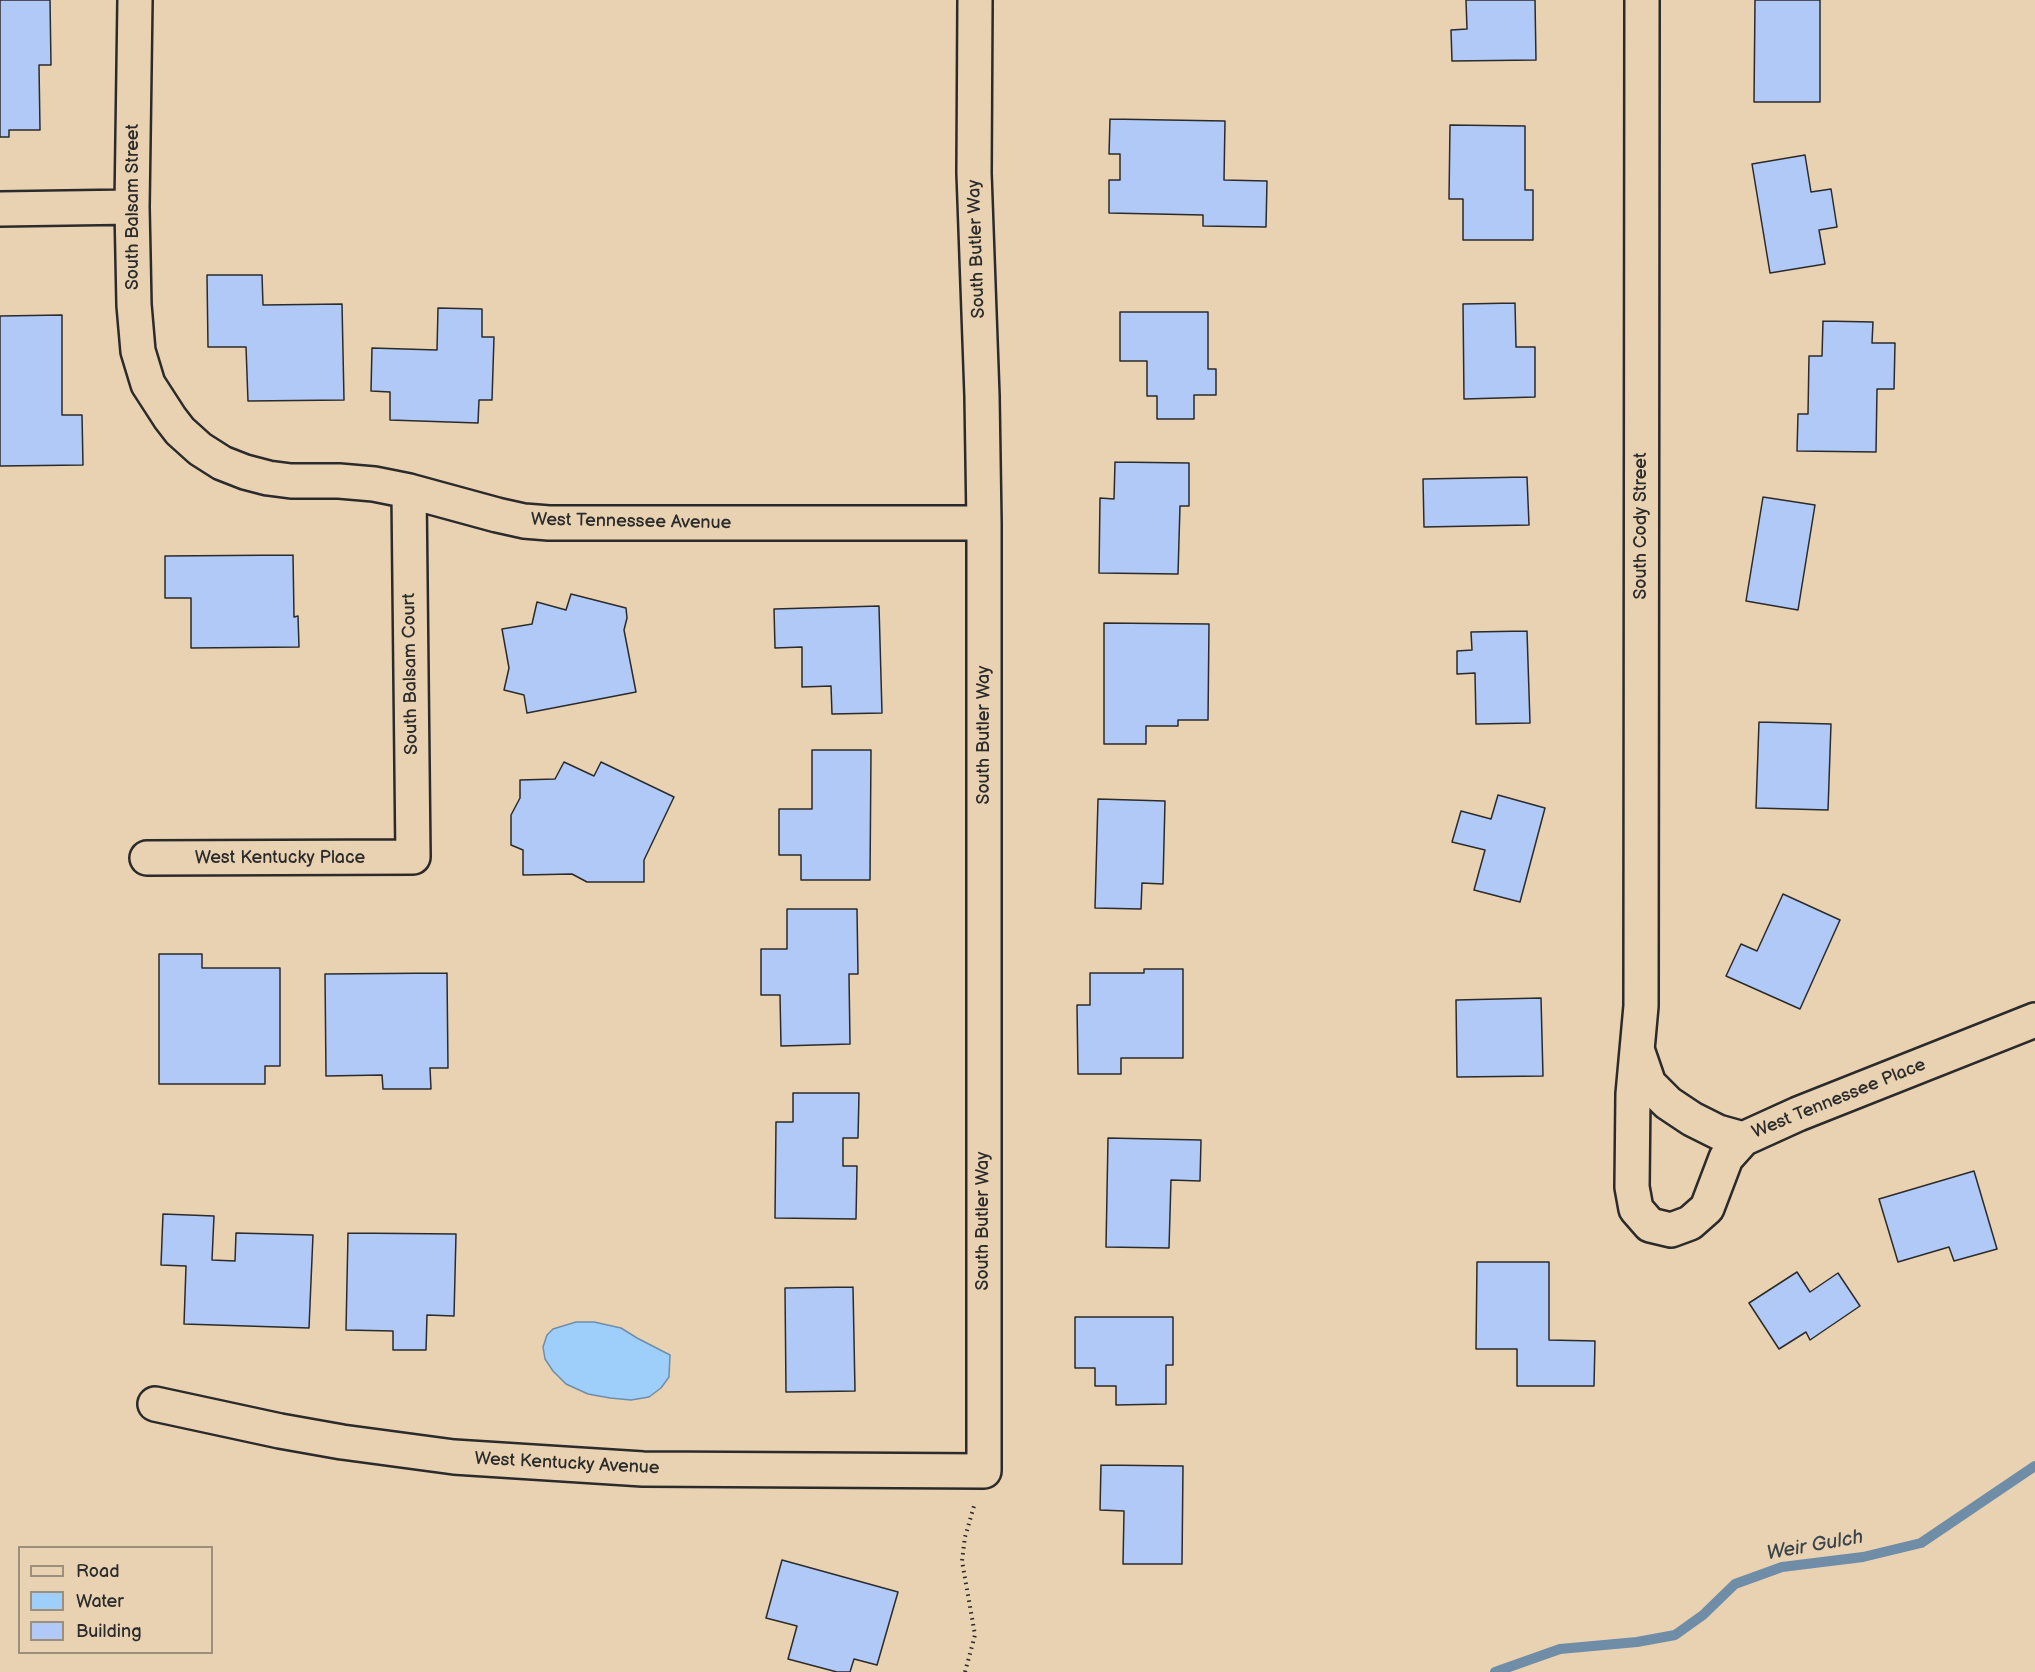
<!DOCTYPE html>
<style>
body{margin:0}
#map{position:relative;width:2035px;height:1672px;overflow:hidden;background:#e9d2b2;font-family:"Balsamiq Sans",sans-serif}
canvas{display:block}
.legend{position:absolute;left:18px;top:1546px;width:195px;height:108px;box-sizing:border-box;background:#e9d2b2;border:2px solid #9d8f7c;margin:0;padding:8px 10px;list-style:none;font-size:18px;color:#2b2b2b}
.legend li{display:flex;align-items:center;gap:12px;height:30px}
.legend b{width:30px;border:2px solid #9d8f7c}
</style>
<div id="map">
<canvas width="2035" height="1672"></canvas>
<ul class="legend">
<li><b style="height:8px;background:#e9d2b2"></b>Road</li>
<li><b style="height:16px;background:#9ecffb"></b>Water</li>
<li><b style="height:16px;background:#b0c9f7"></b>Building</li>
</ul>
</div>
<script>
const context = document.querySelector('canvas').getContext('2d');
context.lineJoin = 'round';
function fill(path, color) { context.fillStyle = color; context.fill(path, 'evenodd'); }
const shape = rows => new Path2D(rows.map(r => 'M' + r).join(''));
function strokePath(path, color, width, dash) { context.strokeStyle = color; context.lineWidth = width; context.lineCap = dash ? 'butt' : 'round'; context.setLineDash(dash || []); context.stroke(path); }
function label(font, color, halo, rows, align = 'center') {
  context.font = font + ' "Balsamiq Sans",sans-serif'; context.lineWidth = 6; context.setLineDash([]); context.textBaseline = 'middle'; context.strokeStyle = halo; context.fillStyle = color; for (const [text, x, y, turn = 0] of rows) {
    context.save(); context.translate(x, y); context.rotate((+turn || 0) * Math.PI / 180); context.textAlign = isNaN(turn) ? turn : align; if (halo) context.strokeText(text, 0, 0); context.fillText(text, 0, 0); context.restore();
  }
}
const water = shape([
 [576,1322,594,1322,621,1328,637,1338,670,1355,669,1377,661,1388,649,1397,631,1400,610,1398,588,1394,566,1384,553,1371,545,1359,543,1347,547,1335,553,1329,576,1322]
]);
fill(water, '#9ecffb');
strokePath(water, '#708da8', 1.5);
strokePath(shape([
 [1495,1672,1560,1649,1637,1642,1675,1635,1703,1615,1735,1584,1782,1567,1863,1557,1921,1543,2035,1466]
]), '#708da8', 10);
const building = shape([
 [0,0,50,0,51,65,39,65,40,130,9,130,9,137,0,137,0,0],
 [1466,0,1535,0,1536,60,1452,61,1451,30,1467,29,1466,0],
 [1755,0,1820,0,1820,102,1754,102,1755,0],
 [1110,119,1225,121,1224,180,1267,181,1266,227,1203,226,1203,215,1109,213,1109,180,1120,180,1120,154,1109,154,1110,119],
 [1450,125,1525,126,1525,190,1533,190,1533,240,1463,240,1463,199,1449,199,1450,125],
 [1805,155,1811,192,1831,189,1837,227,1819,230,1825,264,1770,273,1752,164,1805,155],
 [207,275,262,275,263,305,342,304,344,400,248,401,246,347,208,347,207,275],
 [1515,303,1516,347,1535,347,1535,397,1464,399,1463,304,1515,303],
 [438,308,482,309,482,337,494,337,492,400,479,400,478,423,390,420,390,392,371,391,372,348,437,350,438,308],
 [1120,312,1208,312,1208,369,1216,369,1216,395,1194,395,1194,419,1157,419,1157,396,1147,396,1147,361,1120,361,1120,312],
 [62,315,62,415,82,415,83,465,0,466,0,316,62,315],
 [1823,321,1873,322,1872,343,1895,343,1894,389,1877,389,1876,452,1797,451,1798,414,1808,414,1809,356,1822,356,1823,321],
 [1115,462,1189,463,1189,506,1180,506,1178,574,1099,573,1100,498,1114,499,1115,462],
 [1527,477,1529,525,1424,527,1423,479,1527,477],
 [1763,497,1815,505,1798,610,1746,601,1763,497],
 [293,555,294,617,298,616,299,647,191,648,191,598,165,598,165,556,293,555],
 [571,594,626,608,627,618,624,630,636,692,527,713,524,695,504,690,509,668,502,629,532,624,537,602,566,610,571,594],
 [879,606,882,713,832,714,831,686,802,687,802,647,775,648,774,609,879,606],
 [1104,623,1209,624,1208,720,1178,720,1178,726,1146,726,1146,744,1104,744,1104,623],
 [1527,631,1530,723,1476,724,1475,673,1457,674,1457,651,1472,650,1471,632,1527,631],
 [1759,722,1831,724,1828,810,1756,808,1759,722],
 [812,750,871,750,870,880,801,880,801,855,779,855,779,809,812,809,812,750],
 [564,762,594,776,601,762,674,797,644,860,644,882,587,882,572,874,523,875,523,850,511,845,511,815,520,798,520,780,555,779,564,762],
 [1498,795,1545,808,1520,902,1474,890,1485,850,1452,842,1461,811,1491,819,1498,795],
 [1098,799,1165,801,1163,884,1142,883,1141,909,1095,908,1098,799],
 [1783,894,1840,920,1800,1009,1726,976,1741,944,1757,951,1783,894],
 [787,909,857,909,858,974,849,974,850,1044,781,1046,780,995,761,995,761,949,787,949,787,909],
 [159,954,202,954,202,968,280,968,280,1066,265,1066,265,1084,159,1084,159,954],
 [1144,969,1183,969,1183,1058,1121,1058,1121,1074,1078,1074,1077,1005,1090,1005,1090,973,1144,973,1144,969],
 [447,973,448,1068,430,1068,431,1089,383,1089,382,1075,326,1076,325,974,447,973],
 [1541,998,1543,1076,1457,1077,1456,1000,1541,998],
 [793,1093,859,1093,858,1138,843,1138,843,1166,857,1166,856,1219,775,1218,776,1122,793,1122,793,1093],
 [1108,1138,1201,1140,1200,1181,1171,1180,1169,1248,1106,1247,1108,1138],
 [1974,1171,1997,1249,1954,1261,1949,1247,1898,1262,1879,1199,1974,1171],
 [163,1214,214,1216,212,1260,235,1261,236,1233,313,1235,309,1328,184,1324,186,1266,161,1265,163,1214],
 [348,1233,456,1234,454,1316,427,1315,426,1350,393,1350,393,1331,346,1330,348,1233],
 [1477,1262,1549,1262,1549,1340,1595,1341,1594,1386,1517,1386,1517,1349,1476,1349,1477,1262],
 [1797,1272,1810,1292,1838,1273,1860,1306,1810,1340,1806,1332,1779,1349,1749,1303,1797,1272],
 [853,1287,855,1391,786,1392,785,1288,853,1287],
 [1075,1317,1173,1317,1173,1365,1166,1365,1166,1404,1116,1405,1116,1386,1095,1386,1095,1368,1075,1368,1075,1317],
 [1101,1465,1183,1466,1182,1564,1123,1564,1124,1511,1100,1510,1101,1465],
 [782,1560,898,1592,877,1665,854,1659,850,1672,837,1672,788,1659,797,1626,766,1618,782,1560]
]);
fill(building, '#b0c9f7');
strokePath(building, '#2b2b2b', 1.5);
const minor = shape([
 [135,0,132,207,134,305,138,351,148,384,170,418,180,431,200,449,222,463,245,472,268,478,291,481,339,481,374,484,409,491,497,515,524,521,549,523,984,523],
 [1642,0,1641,1006,1633,1094,1632,1187,1636,1209,1650,1225,1671,1230,1690,1223,1707,1208,1726,1158,1743,1139,1798,1114,2035,1020],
 [0,209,132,207],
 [147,858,413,857,409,491],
 [1638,1052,1649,1084,1668,1103,1692,1119,1718,1132,1743,1139],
 [155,1404,280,1431,342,1442,454,1457,643,1469,984,1471,984,523,982,396,974,173,975,0]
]);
strokePath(minor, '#2b2b2b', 38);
strokePath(shape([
 [965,1672,975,1635,962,1561,965,1537,974,1506]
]), '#2b2b2b', 4, [1.5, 4.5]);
strokePath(minor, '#e9d2b2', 33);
label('18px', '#2b2b2b', '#e9d2b2', [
 ["South Balsam Street",133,207,-90],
 ["South Butler Way",977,249,-92],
 ["West Tennessee Avenue",631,522,1],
 ["South Cody Street",1641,526,-90],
 ["South Balsam Court",411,674,-91],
 ["South Butler Way",984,735,-90],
 ["West Kentucky Place",280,858],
 ["West Tennessee Place",1839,1099,-22],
 ["South Butler Way",983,1221,-90],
 ["West Kentucky Avenue",567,1464,3]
]);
label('italic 20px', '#3c444a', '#e9d2b2', [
 ["Weir Gulch",1815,1546,-10]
]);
</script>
